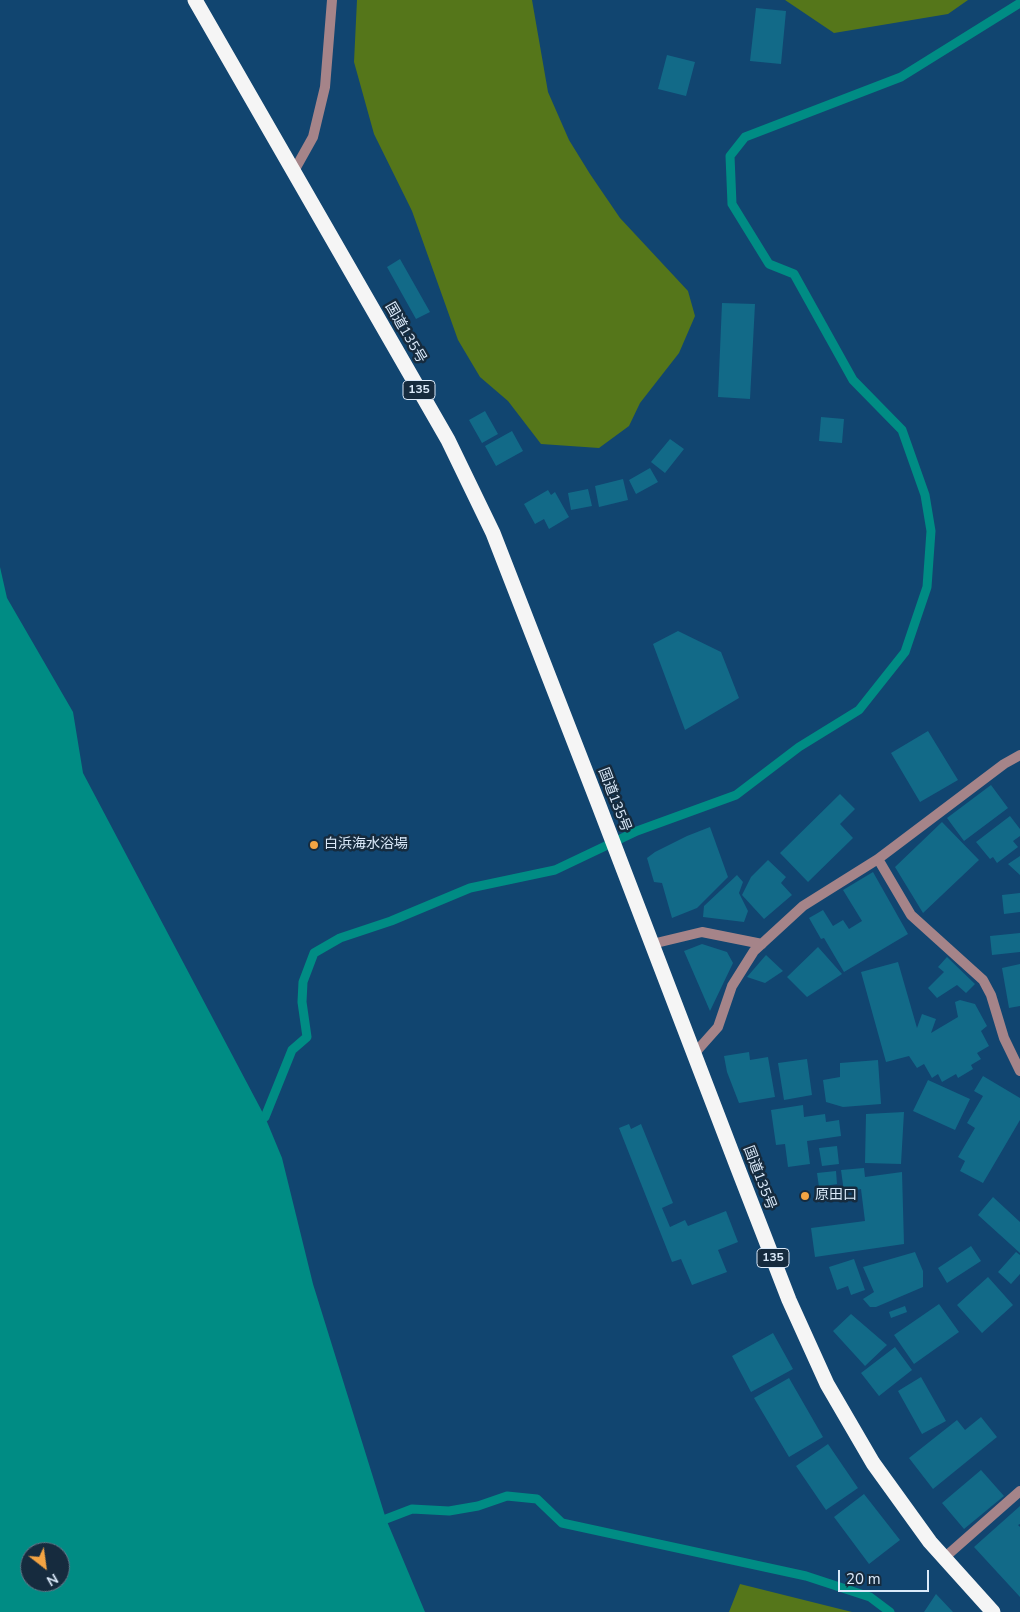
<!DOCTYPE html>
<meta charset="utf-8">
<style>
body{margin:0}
#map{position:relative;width:1020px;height:1612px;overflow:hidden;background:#114570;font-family:"Nunito Sans",sans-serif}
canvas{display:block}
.north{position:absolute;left:20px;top:1542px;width:50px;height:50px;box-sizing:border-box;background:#162b3e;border:1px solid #657789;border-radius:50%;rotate:150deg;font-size:14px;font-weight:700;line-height:20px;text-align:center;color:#dbeafa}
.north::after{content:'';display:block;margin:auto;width:18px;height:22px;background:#f3a443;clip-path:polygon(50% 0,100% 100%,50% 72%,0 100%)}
.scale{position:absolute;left:838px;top:1570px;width:91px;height:22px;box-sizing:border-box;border:2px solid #dbeafa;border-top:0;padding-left:6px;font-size:15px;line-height:18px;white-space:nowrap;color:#dbeafa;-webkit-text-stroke:4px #162b3e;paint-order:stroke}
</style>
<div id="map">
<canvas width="1020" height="1612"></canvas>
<div class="north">N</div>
<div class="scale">20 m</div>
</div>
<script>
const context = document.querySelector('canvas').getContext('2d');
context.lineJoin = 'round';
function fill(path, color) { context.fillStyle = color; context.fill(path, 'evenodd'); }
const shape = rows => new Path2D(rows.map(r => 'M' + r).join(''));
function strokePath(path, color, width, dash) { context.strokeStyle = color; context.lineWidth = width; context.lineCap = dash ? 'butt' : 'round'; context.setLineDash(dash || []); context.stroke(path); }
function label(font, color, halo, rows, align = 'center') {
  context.font = font + ' "Nunito Sans","Noto Sans JP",sans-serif'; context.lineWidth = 5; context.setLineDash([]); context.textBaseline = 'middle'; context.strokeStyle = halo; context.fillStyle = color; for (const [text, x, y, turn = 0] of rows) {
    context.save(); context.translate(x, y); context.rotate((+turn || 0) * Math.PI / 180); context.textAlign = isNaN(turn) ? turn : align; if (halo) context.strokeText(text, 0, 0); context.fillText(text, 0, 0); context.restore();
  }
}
fill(shape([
 [357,0,532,0,548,92,569,140,590,174,620,218,688,291,695,316,679,353,640,403,629,426,599,448,541,444,508,401,480,377,458,340,412,211,374,134,354,62],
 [785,0,968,0,948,14,834,33],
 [740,1584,852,1612,729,1612]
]), '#55761a');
fill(shape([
 [0,567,7,598,73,712,83,773,265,1117,282,1158,313,1284,386,1519,425,1612,0,1612],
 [30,1552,60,1552,60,1582,30,1582]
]), '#008c84');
strokePath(shape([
 [265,1117,292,1050,307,1037,302,1002,303,982,314,953,340,938,391,921,470,888,555,870,637,831,736,795,799,747,859,710,905,652,927,587,931,531,925,495,902,430,853,380,794,274,769,264,732,204,730,156,745,137,901,77,1020,3],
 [386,1519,412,1509,449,1511,478,1506,507,1496,537,1499,562,1523,806,1576,870,1597,890,1612]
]), '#008c84', 9);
fill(shape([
 [756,8,786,11,781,64,750,61],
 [667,55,695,62,686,96,658,89],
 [400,259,430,312,416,319,387,267],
 [722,303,755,304,750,399,718,397],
 [485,411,498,434,482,443,469,420],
 [821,417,844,419,842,443,819,441],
 [512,431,523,451,496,466,485,446],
 [670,439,684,449,665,473,651,462],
 [650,468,658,482,636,494,629,480],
 [623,479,628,500,599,507,595,486],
 [588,489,592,506,571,510,568,493],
 [548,490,551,495,555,492,569,517,549,529,544,519,535,524,524,504],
 [678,631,721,652,739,698,685,730,653,644],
 [928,731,958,780,920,802,891,753],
 [991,785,1008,808,964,841,947,818],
 [840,794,855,809,840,824,853,838,808,882,780,853],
 [1010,816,1020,829,1020,836,1013,841,1018,847,997,863,993,857,990,859,976,842],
 [942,822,979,860,923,913,895,867],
 [710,827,728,877,697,908,672,918,662,883,654,882,647,858,655,852,687,836],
 [1020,856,1020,875,1008,864],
 [768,860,786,877,781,883,792,895,764,919,742,895,751,877],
 [873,872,908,934,844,972,824,938,821,939,809,918,823,910,833,926,843,920,849,929,862,921,843,890],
 [737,875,743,882,739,893,748,911,744,922,703,917,704,906],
 [1020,893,1020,912,1004,914,1002,895],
 [1020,933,1020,952,992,955,990,936],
 [702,944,727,952,733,963,710,1011,684,951],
 [818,947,842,974,807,997,787,977],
 [766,955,783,971,765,983,747,977],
 [947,957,975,984,966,993,957,985,937,998,928,988,944,972,938,967],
 [898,962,917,1028,922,1014,936,1019,931,1033,958,1017,955,1002,960,1000,975,1004,987,1026,981,1031,989,1046,977,1053,981,1059,971,1065,973,1069,958,1078,956,1074,942,1082,938,1074,932,1078,924,1064,917,1068,909,1056,886,1062,861,972],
 [1020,964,1020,1006,1009,1008,1002,968],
 [749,1052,750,1060,768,1057,775,1097,739,1103,727,1072,724,1056],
 [807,1059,812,1095,784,1100,778,1063],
 [878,1060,881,1104,843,1107,826,1102,823,1080,840,1077,840,1063],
 [983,1076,1020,1098,1020,1120,983,1183,960,1171,965,1161,958,1157,975,1128,967,1123,983,1096,974,1091],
 [928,1080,970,1099,955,1130,913,1111],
 [803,1105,804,1117,825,1114,826,1122,839,1120,841,1136,807,1141,810,1164,788,1167,785,1144,776,1145,771,1110],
 [904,1112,901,1164,865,1163,866,1114],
 [629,1124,631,1129,641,1124,673,1203,662,1208,670,1227,685,1220,688,1226,726,1211,738,1242,718,1250,727,1272,692,1285,681,1259,672,1262,619,1128],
 [837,1146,839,1164,822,1166,819,1148],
 [864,1168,865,1177,902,1172,904,1244,815,1257,811,1228,865,1221,861,1189,844,1192,841,1170],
 [836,1171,837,1184,819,1187,817,1173],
 [993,1197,1020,1222,1020,1253,978,1215],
 [971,1246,981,1261,947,1283,938,1268],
 [915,1252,923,1271,923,1287,876,1307,870,1307,863,1299,874,1292,863,1267],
 [1016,1252,1020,1255,1020,1274,1011,1284,998,1272],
 [854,1259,865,1290,851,1295,848,1286,837,1290,829,1267],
 [988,1277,1013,1305,982,1333,957,1305],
 [939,1304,959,1332,914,1364,894,1335],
 [905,1306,907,1312,891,1318,889,1312],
 [851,1314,887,1345,865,1366,833,1331],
 [773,1333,793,1369,751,1392,732,1356],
 [895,1347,912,1370,879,1396,861,1373],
 [921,1377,946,1421,922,1434,898,1391],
 [789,1378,823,1437,789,1457,754,1398],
 [981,1417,997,1437,933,1489,909,1458,957,1420,965,1430],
 [828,1444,858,1488,826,1510,796,1466],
 [981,1470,1004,1496,964,1529,942,1503],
 [864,1494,900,1540,869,1564,834,1517],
 [1020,1506,1020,1524,1018,1525,1020,1527,1020,1597,974,1547],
 [936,1594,953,1612,924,1612]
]), '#126a88');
strokePath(shape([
 [294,171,313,137,325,87,332,0],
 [878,859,911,915,983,980,991,995,1004,1038,1020,1071],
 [652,944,702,932,762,944],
 [694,1054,718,1027,732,986,754,951,803,906,878,859,1004,764,1020,755],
 [944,1558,1020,1491]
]), '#a58489', 10);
strokePath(shape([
 [195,0,448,440,493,533,598,803,737,1166,789,1300,827,1384,873,1463,930,1542,993,1612]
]), '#f5f5f5', 15);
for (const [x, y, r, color] of [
 [314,845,5,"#f3a443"],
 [805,1196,5,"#f3a443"]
]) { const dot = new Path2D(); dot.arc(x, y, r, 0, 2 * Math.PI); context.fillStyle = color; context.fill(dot); strokePath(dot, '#162b3e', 2); }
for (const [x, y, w] of [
 [419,390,32],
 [773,1258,32]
]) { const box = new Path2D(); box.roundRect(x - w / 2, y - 9.5, w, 19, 4); context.fillStyle = '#162b3e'; context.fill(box); strokePath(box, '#dbeafa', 1); }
label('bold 12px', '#dbeafa', null, [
 ["135",419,390],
 ["135",773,1258]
]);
label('14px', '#dbeafa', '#162b3e', [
 ["国道135号",405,333,60],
 ["国道135号",614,800,69],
 ["国道135号",759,1178,69]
]);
label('14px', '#dbeafa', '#162b3e', [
 ["白浜海水浴場",324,845],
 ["原田口",815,1196]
], 'left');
</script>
